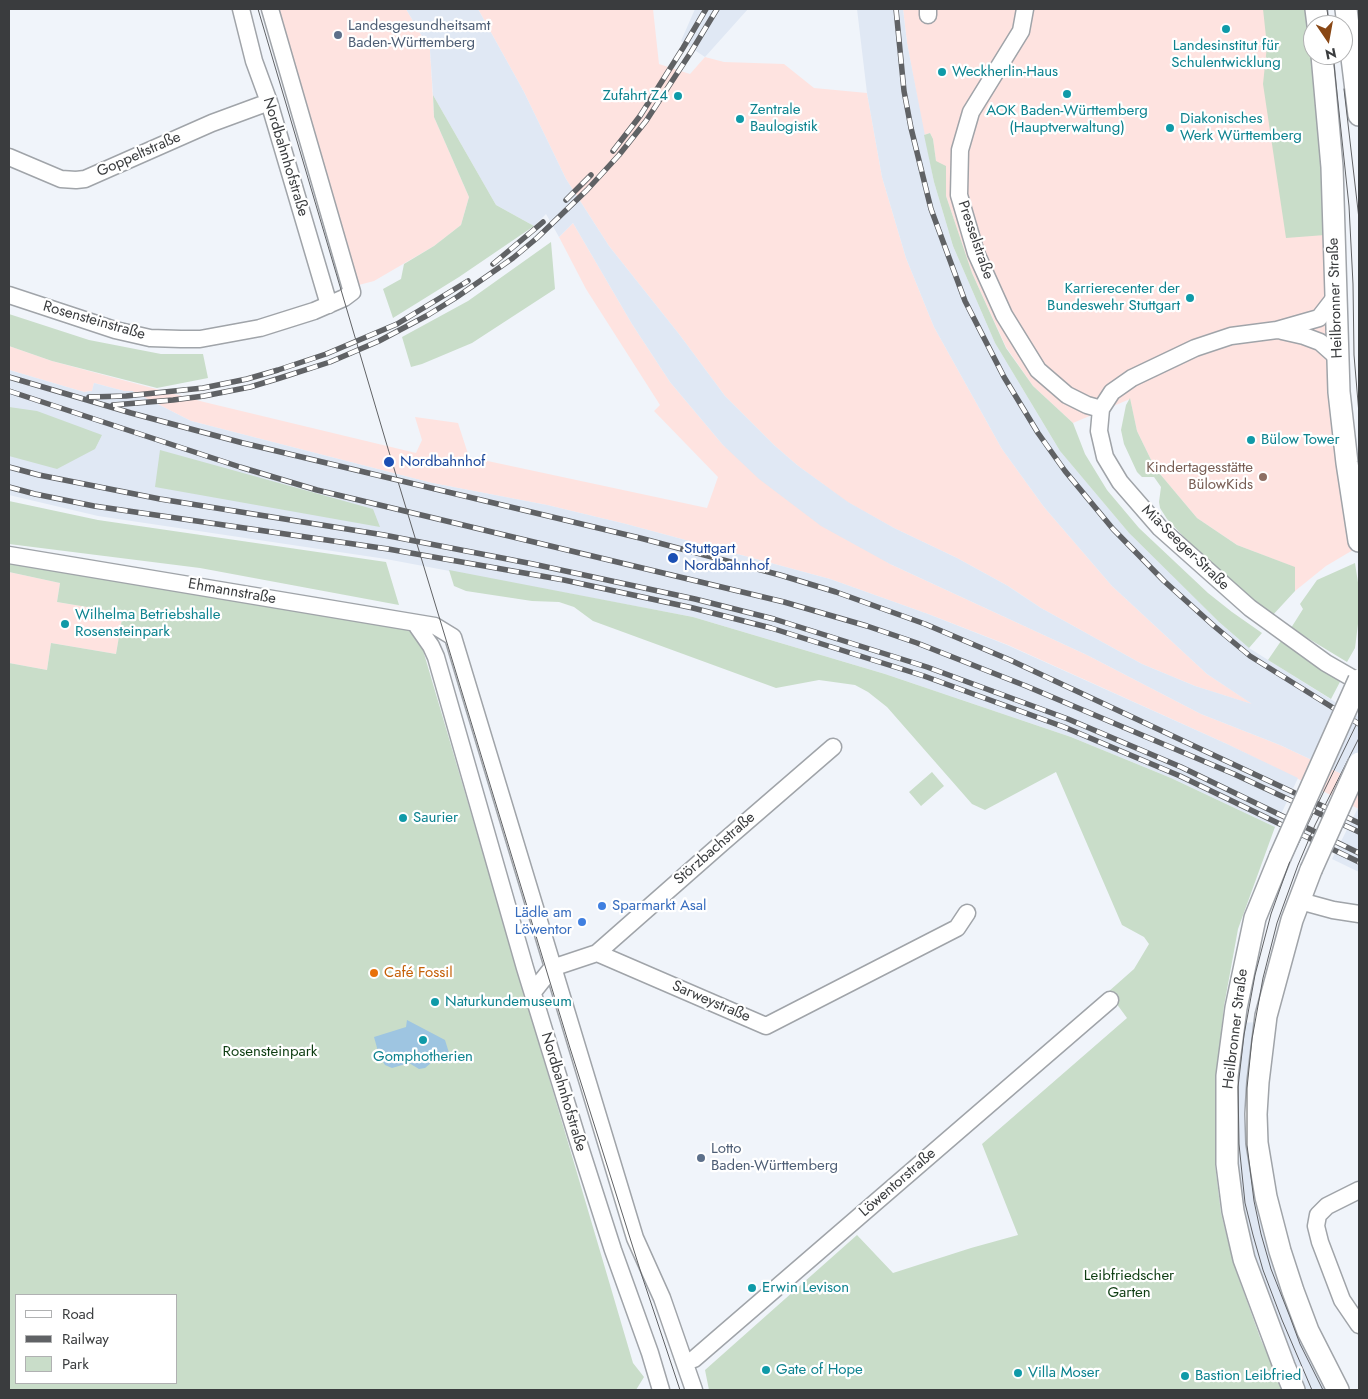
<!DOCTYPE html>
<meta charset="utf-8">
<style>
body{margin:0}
#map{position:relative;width:1368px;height:1399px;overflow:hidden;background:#f0f4fa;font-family:Jost,sans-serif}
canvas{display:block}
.frame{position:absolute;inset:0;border:10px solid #3a3c3e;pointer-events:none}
.legend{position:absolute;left:15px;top:1294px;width:162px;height:90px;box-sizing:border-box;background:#fff;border:1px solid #b0b1b2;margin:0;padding:6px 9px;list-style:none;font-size:15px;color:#3a3c3e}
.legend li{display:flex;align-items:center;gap:10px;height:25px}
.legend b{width:25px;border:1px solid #b0b1b2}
.north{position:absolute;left:1303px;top:15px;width:50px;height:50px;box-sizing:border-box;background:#fff;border:1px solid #b0b1b2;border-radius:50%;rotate:168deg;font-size:14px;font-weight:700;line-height:20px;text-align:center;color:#3a3c3e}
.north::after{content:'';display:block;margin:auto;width:18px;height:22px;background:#894715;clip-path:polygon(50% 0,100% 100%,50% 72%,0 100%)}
</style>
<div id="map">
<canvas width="1368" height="1399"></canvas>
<div class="frame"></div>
<ul class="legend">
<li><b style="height:6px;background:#fff"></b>Road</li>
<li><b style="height:6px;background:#606265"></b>Railway</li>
<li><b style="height:14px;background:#c9ddc9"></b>Park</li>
</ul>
<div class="north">N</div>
</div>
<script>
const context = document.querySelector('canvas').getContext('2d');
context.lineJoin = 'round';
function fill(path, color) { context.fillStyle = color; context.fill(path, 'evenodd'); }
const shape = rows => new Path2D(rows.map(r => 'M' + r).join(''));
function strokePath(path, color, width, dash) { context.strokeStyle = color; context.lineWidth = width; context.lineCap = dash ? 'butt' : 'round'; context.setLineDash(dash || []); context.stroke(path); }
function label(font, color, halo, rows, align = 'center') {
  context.font = font + ' Jost,sans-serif'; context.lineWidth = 4.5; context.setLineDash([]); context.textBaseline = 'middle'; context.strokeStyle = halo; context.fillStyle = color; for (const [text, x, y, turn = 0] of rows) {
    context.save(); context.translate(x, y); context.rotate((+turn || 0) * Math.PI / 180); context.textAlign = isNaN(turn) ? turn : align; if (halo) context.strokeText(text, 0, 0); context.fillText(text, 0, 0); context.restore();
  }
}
fill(shape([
 [272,9,406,9,430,50,434,117,469,197,461,225,434,246,374,281,355,286],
 [478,9,653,9,659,64,690,74,705,57,724,62,784,64,814,88,867,93,882,177,906,258,934,327,1002,449,1044,507,1112,586,1207,674,1254,705,1195,686,1142,664,1041,608,1008,586,957,558,894,528,847,502,797,465,774,445,725,396,679,334,609,246,566,179,524,92],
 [903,9,1309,9,1313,46,1350,535,1353,550,1326,566,1295,591,1294,567,1237,545,1197,518,1155,468,1137,431,1130,399,1073,423,1033,386,1006,347,972,273,946,196,946,167,936,162,933,139,930,133,924,135,907,43],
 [573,223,632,324,670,382,723,445,890,564,1087,655,1201,714,1280,745,1359,782,1359,809,1227,744,1008,645,928,614,830,579,626,524,547,505,432,483,191,421,132,391,124,391,94,383,92,391,84,392,9,370,9,346,52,361,204,402,416,453,422,440,415,417,458,423,469,457,707,508,718,477,654,411,660,405,586,289,559,237],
 [9,572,60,583,57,602,123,613,116,654,51,643,47,670,9,663]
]), '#fee3e0');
fill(shape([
 [406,9,478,9,524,92,566,179,609,246,679,334,725,396,774,445,797,465,848,502,894,528,957,558,1008,586,1041,608,1142,664,1195,686,1252,704,1207,674,1112,586,1044,507,1002,449,934,327,906,258,882,177,867,93,857,9,903,9,907,43,934,182,953,246,995,343,1060,451,1129,533,1219,622,1249,648,1359,717,1359,782,1280,745,1201,714,1087,655,890,564,821,526,759,479,723,445,670,382,632,324,573,223,559,237,546,214,534,226,496,205,433,95,430,50],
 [695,9,748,9,705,57,681,41],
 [9,370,84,392,92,391,94,383,124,391,132,391,191,421,432,483,547,505,626,524,830,579,928,614,1007,645,1227,744,1298,778,1275,827,1171,778,1071,737,885,674,693,617,386,559,98,516,9,495],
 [1358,808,1359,809,1359,872,1332,859],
 [1259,1022,1250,1127,1327,1390,1307,1390,1287,1347,1246,1234,1232,1125,1240,1023]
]), '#e0e8f4');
fill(shape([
 [1263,9,1309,9,1321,118,1325,235,1286,238,1263,84,1267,46],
 [433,95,496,205,534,226,459,277,393,318,383,289,401,279,404,264,434,246,461,225,469,197,434,117],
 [930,133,933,139,936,161,946,166,946,196,972,273,1006,348,1033,386,1073,423,1085,454,1107,490,1139,528,1208,593,1232,612,1262,633,1249,648,1219,622,1129,533,1060,451,995,343,953,246,934,182,924,135],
 [551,242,555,289,472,343,422,364,411,367,402,337,468,301],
 [9,314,89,340,161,354,203,354,208,378,157,388,52,361,9,346],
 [1130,398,1137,431,1155,468,1197,518,1237,545,1295,567,1295,591,1272,616,1217,572,1167,519,1160,508,1159,502,1161,487,1154,477,1142,477,1137,472,1124,444,1121,430,1126,405],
 [9,407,37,411,102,435,95,449,57,469,9,456],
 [160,450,373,509,380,527,155,487],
 [9,501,98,520,386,562,399,605,200,568,9,544],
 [9,555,415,623,633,1363,644,1377,636,1390,9,1390,9,663,47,670,51,643,116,654,123,613,57,602,60,583,9,572],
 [16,1295,176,1295,176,1383,16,1383],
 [1355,563,1359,589,1359,616,1355,648,1347,662,1291,628,1303,609,1300,604,1317,580],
 [449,570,693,617,885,674,1071,737,1171,778,1275,827,1238,929,1224,1006,1216,1081,1215,1164,1221,1213,1234,1265,1261,1340,1284,1390,709,1390,705,1370,857,1235,893,1273,971,1248,1018,1235,982,1144,1127,1018,1108,992,1134,969,1149,944,1144,937,1122,925,1056,772,985,810,972,804,887,707,868,692,855,685,819,680,776,688,593,621,574,607,559,602,532,601,466,591,454,586],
 [1281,641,1341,680,1331,699,1268,660],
 [932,772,944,786,921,806,909,792]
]), '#c9ddc9');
fill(shape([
 [407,1020,445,1040,450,1056,443,1058,443,1063,432,1062,425,1068,419,1069,409,1063,392,1068,385,1065,379,1055,374,1037,406,1027]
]), '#9ec5e1');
const minor = shape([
 [241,9,254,61,269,102,329,305],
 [928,9,928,15],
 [1025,9,1021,31,971,112,960,150,959,195,976,253,1004,315,1038,370,1067,395,1087,405,1101,409],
 [9,157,61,179,76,180,85,179,212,123,269,102],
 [9,295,115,330,150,338,181,339,200,339,260,328,314,311,344,298,352,292,270,9],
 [1336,296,1319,318,1277,330,1231,336,1195,348,1132,378,1112,392,1101,409,1099,431,1105,457,1120,482,1160,528,1250,608,1326,663,1359,682],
 [1282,331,1304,336,1320,342,1338,358],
 [9,555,435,626,453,637,635,1238,662,1298,694,1390],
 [415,623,431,646,436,657,525,968,580,1147,613,1250,650,1353,661,1390],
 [1300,901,1333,910,1359,914],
 [597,953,722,843,833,747],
 [533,992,552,968,597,953,766,1026,957,928,967,913],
 [1359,1190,1327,1206,1318,1215,1316,1226,1320,1242,1342,1300,1359,1325],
 [685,1362,694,1359,1110,1000]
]);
const major = shape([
 [1316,9,1318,25],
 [1346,9,1359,115],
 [1322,55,1332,167,1339,392,1347,463,1359,541],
 [1280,857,1255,918,1236,1008,1227,1076,1227,1164,1233,1211,1244,1259,1284,1366,1294,1390],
 [1311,870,1292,920,1266,1016,1258,1082,1256,1114,1257,1143,1266,1197,1280,1251,1293,1291,1308,1331,1338,1390]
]);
strokePath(minor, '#a0a4a9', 19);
strokePath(major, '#a0a4a9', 24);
strokePath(minor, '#fff', 16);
strokePath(major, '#fff', 21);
strokePath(shape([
 [258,9,386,442,570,1048,642,1276,680,1390],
 [1327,9,1329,25],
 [1333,55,1349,206,1353,284,1354,355,1359,414],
 [1344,89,1359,219],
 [1312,1390,1282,1320,1263,1270,1253,1235,1245,1203,1239,1144,1238,1087,1244,1035,1255,975,1271,914,1290,861,1359,719],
 [1323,1390,1300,1344,1290,1317,1271,1269,1261,1234,1254,1201,1247,1145,1247,1088,1252,1039,1263,978,1277,923,1298,865,1315,825,1359,738]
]), '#606265', 1);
const rail = shape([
 [896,9,904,91,911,128,931,209,965,301,1004,377,1038,433,1065,471,1113,529,1164,581,1214,626,1250,656,1359,724],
 [613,151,640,116,683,48,706,9],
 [566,200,591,175],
 [493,264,543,222],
 [9,377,131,413,243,443,640,538,780,575,836,592,925,624,1010,660,1359,823],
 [9,391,240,467,317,490,784,602,867,626,917,643,1026,686,1234,774,1359,832],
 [89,397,126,396,203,388,247,379,278,370,326,354,397,324,468,281],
 [113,405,173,400,204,396,250,387,280,378,330,362,379,341,428,315,457,297,513,258,537,238,587,190,619,155,646,121,691,52,717,9],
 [9,467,39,475,160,499,384,535,533,564,695,599,774,619,927,667,1068,719,1181,767,1359,853],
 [9,487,35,494,94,506,388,549,564,580,693,608,771,628,924,676,1064,727,1180,776,1359,862]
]);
strokePath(rail, '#606265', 5.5);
strokePath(rail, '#fff', 4, [11]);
const majorBridge = shape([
 [1280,857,1359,680],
 [1311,870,1359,763]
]);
strokePath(majorBridge, '#a0a4a9', 24, []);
strokePath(majorBridge, '#fff', 21);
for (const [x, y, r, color] of [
 [1226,29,5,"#0f9aa8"],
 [338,35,5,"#5c6f8a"],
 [942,72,5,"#0f9aa8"],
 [1067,94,5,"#0f9aa8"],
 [678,96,5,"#0f9aa8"],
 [740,119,5,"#0f9aa8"],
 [1170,128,5,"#0f9aa8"],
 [1190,298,5,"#0f9aa8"],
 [1251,440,5,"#0f9aa8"],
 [389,462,6,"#1a4fb4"],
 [1263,477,5,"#8d6e63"],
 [673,558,6,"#1a4fb4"],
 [65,624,5,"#0f9aa8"],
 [403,818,5,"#0f9aa8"],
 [602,906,5,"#3f7fe0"],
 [582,922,5,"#3f7fe0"],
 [374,973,5,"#e8710a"],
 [435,1002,5,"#0f9aa8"],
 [423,1040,5,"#0f9aa8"],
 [701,1158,5,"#5c6f8a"],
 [752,1288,5,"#0f9aa8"],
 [766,1370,5,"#0f9aa8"],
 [1018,1373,5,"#0f9aa8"],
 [1185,1376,5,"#0f9aa8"]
]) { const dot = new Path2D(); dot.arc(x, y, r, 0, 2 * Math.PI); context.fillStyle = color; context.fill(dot); strokePath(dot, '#fff', 2); }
label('15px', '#4e5e75', '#fff', [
 ["Landesgesundheitsamt",348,26],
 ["Baden-Württemberg",348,43],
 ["Lotto",711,1149],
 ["Baden-Württemberg",711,1166]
], 'left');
label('15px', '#0d838f', '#fff', [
 ["Landesinstitut für",1226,46,"center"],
 ["Schulentwicklung",1226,63,"center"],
 ["Weckherlin-Haus",952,72],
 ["Zufahrt Z4",668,96,"right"],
 ["Zentrale",750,110],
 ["Baulogistik",750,127],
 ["AOK Baden-Württemberg",1067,111,"center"],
 ["(Hauptverwaltung)",1067,128,"center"],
 ["Diakonisches",1180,119],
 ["Werk Württemberg",1180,136],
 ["Karrierecenter der",1180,289,"right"],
 ["Bundeswehr Stuttgart",1180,306,"right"],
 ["Bülow Tower",1261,440],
 ["Wilhelma Betriebshalle",75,615],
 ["Rosensteinpark",75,632],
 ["Saurier",413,818],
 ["Naturkundemuseum",445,1002],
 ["Gomphotherien",423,1057,"center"],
 ["Erwin Levison",762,1288],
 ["Gate of Hope",776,1370],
 ["Villa Moser",1028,1373],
 ["Bastion Leibfried",1195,1376]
], 'left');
label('15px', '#3a3c3e', '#fff', [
 ["Goppeltstraße",139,155,-24],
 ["Nordbahnhofstraße",285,157,73],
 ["Presselstraße",975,240,71],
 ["Heilbronner Straße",1336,298,-92],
 ["Rosensteinstraße",94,321,16],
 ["Mia-Seeger-Straße",1185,548,44],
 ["Ehmannstraße",232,592,10],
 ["Störzbachstraße",715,849,-41],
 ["Sarweystraße",711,1002,23],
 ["Heilbronner Straße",1236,1029,-83],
 ["Nordbahnhofstraße",563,1092,73],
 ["Löwentorstraße",898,1183,-41]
]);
label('15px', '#164399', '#fff', [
 ["Nordbahnhof",400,462],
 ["Stuttgart",684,549],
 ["Nordbahnhof",684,566]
], 'left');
label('15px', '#785e54', '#fff', [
 ["Kindertagesstätte",1253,468],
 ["BülowKids",1253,485]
], 'right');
label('15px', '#366cbe', '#fff', [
 ["Sparmarkt Asal",612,906],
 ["Lädle am",572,913,"right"],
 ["Löwentor",572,930,"right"]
], 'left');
label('15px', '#c56008', '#fff', [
 ["Café Fossil",384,973]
], 'left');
label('15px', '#0e3d12', '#fff', [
 ["Rosensteinpark",270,1052],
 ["Leibfriedscher",1129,1276],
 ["Garten",1129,1293]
]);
</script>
